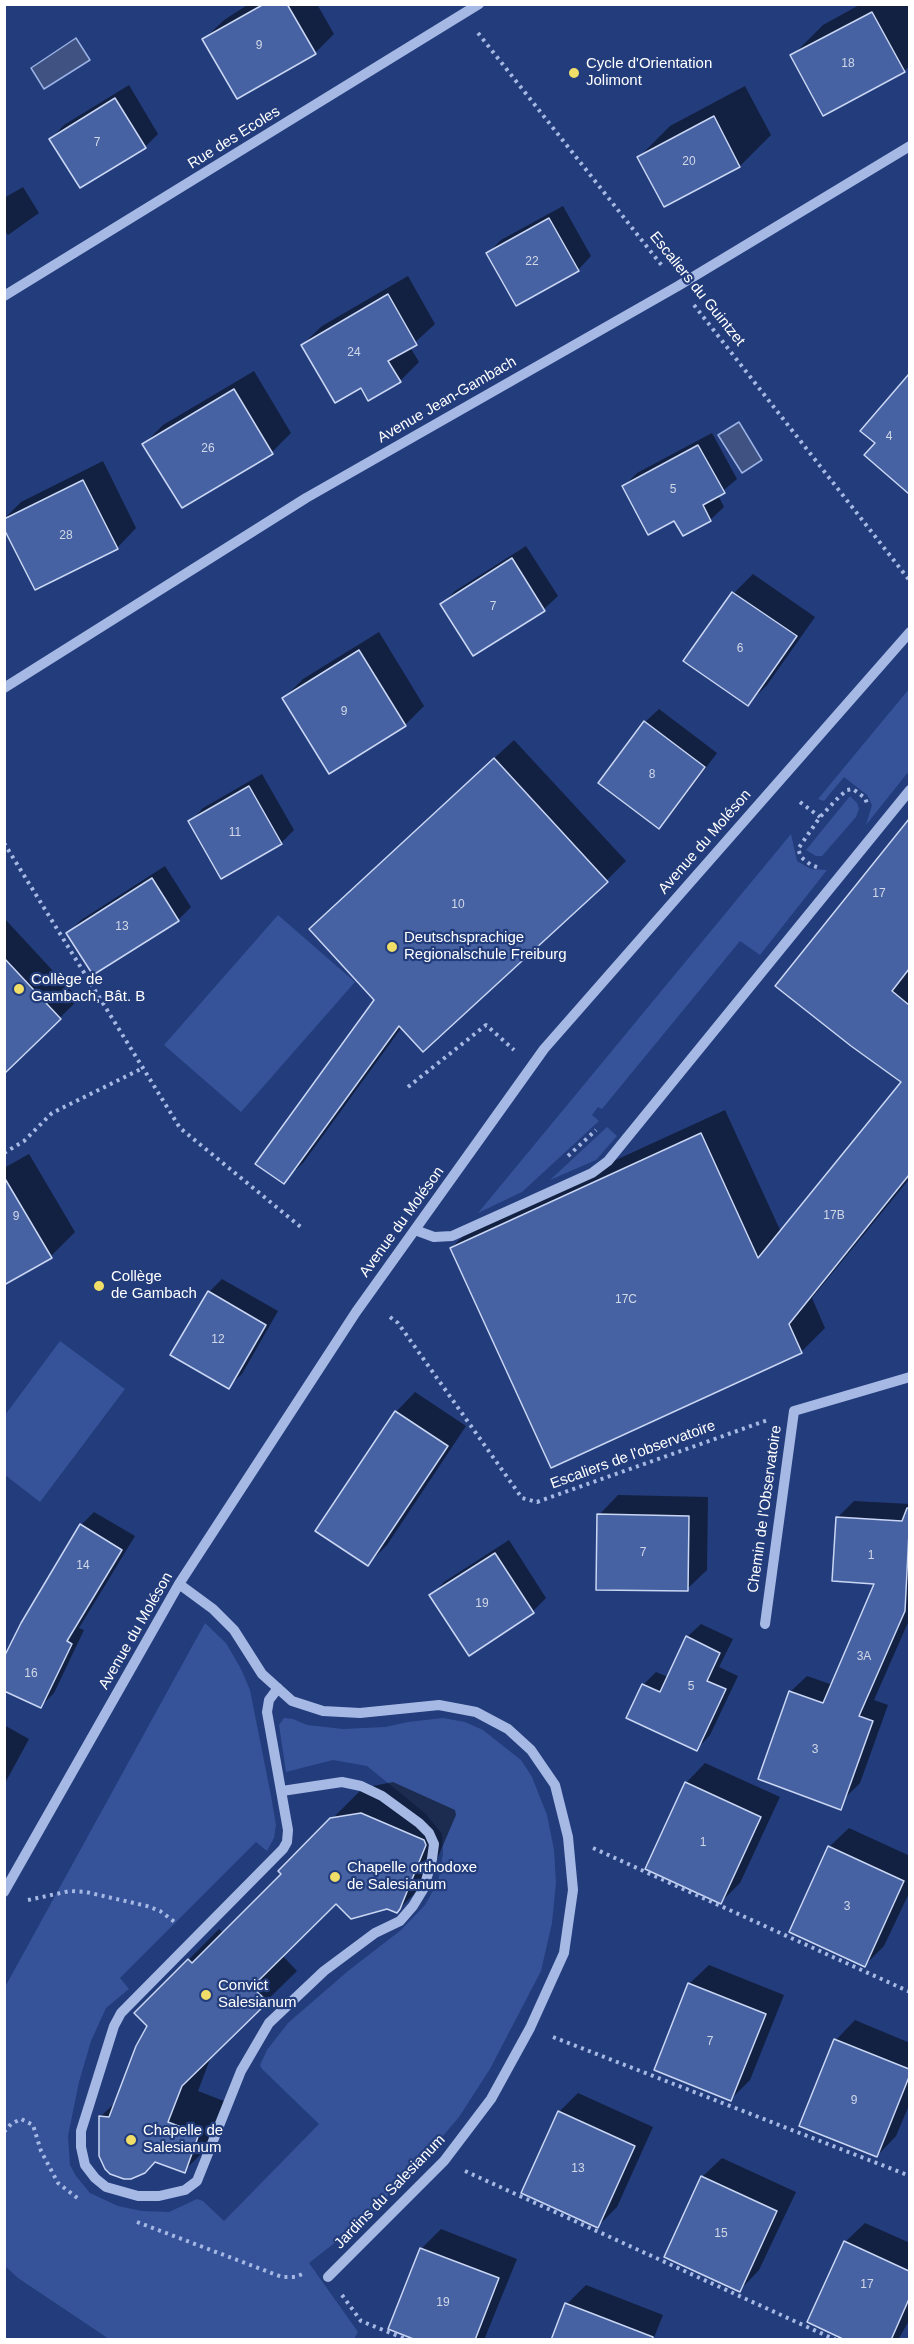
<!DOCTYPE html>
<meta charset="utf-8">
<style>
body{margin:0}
#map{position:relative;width:914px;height:2344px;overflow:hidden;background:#233c7b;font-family:Helvetica,sans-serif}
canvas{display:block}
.frame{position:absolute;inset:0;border:6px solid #fff;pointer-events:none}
</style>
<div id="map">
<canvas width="914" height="2344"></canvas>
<div class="frame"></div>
</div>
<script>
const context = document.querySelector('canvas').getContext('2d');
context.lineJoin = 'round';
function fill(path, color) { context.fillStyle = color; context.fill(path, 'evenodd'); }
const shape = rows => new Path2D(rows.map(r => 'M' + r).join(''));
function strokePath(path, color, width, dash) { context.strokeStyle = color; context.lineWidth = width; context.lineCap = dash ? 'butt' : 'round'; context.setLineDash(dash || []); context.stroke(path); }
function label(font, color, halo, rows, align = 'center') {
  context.font = font + ' Helvetica,sans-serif'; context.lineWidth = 4.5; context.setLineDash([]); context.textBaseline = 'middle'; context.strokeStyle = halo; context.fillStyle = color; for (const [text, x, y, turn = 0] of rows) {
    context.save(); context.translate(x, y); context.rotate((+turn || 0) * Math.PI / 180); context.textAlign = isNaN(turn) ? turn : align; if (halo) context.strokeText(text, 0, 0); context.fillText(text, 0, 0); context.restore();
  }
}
fill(shape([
 [909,689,909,771,866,825,872,805,867,795,844,777,824,801,818,799],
 [850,796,857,803,859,809,856,817,822,856,816,856,806,850],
 [791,834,797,861,811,869,827,870,760,955,740,941,602,1109,598,1107,592,1115,599,1121,522,1192,478,1213],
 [278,915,355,982,241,1112,164,1045],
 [607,1127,617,1136,596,1160,550,1180],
 [60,1341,125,1389,40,1502,5,1475,5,1415],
 [205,1623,226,1643,241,1669,250,1690,271,1796,276,1825,274,1838,267,1851,256,1842,120,1978,129,1989,106,2008,91,2041,79,2082,68,2136,70,2165,76,2176,90,2193,118,2206,142,2211,169,2212,197,2199,203,2201,224,2221,319,2124,262,2069,260,2065,267,2050,288,2023,348,1971,401,1930,425,1905,438,1882,443,1854,442,1834,426,1814,367,1766,333,1760,286,1772,279,1725,284,1718,293,1719,307,1725,343,1729,385,1727,408,1722,443,1718,465,1722,483,1730,521,1760,532,1777,547,1815,554,1850,556,1883,552,1923,541,1971,490,2069,459,2117,409,2176,360,2223,309,2263,358,2332,354,2339,109,2339,18,2278,5,2266,5,1987]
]), '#365399');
const water = shape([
 [76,38,90,60,44,89,31,68,76,38],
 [739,422,762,460,742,473,718,435,739,422]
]);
fill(water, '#405281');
strokePath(water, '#9ab2e6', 1.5);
fill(shape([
 [249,4,317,4,334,34,315,53,204,39,224,20],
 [861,4,910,4,910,66,904,71,792,56,823,25],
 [129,85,158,134,145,147,51,139,64,125],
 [745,86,771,135,740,166,665,205,639,157,670,126],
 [23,187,39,213,8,235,4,230,4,198],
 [563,206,591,256,578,270,488,253,501,240],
 [408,276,435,324,410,347,419,362,400,381,361,386,302,345,322,326],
 [254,371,291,433,272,452,182,506,144,444,163,425],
 [910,379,910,480,903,487,877,443,896,392],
 [712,433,737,479,718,495,724,507,710,520,683,534,675,519,623,487,637,473],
 [103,461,136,528,117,548,4,519,21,502],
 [526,546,558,596,544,609,474,654,442,604,455,591],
 [753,574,815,617,767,685,748,704,686,660,734,593],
 [379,632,424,706,405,725,284,698,303,679],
 [659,709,717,753,672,813,658,827,645,722],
 [514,740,626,861,607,880,402,1027,303,1163,283,1182,376,999,330,910],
 [262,774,294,830,281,843,190,822,203,808],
 [910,821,910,1178,812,1298,825,1328,801,1352,451,1248,476,1224,725,1110,781,1232,903,1082,777,986],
 [165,866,191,907,178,920,68,933,81,920],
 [4,918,79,999,4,1072],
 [29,1154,75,1232,51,1256,4,1284,4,1168],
 [222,1279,278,1311,242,1374,228,1387,209,1292],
 [415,1392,466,1426,387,1545,368,1564,317,1530,396,1412],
 [618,1495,708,1497,707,1570,687,1589,599,1515],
 [854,1501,910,1504,910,1618,874,1700,888,1705,860,1783,844,1799,790,1692,807,1676,833,1685,876,1583,838,1517],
 [94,1512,135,1536,79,1628,84,1630,54,1693,41,1706,81,1525],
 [509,1540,546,1598,533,1611,469,1653,431,1596,444,1582],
 [701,1624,733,1639,719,1667,738,1676,710,1735,697,1749,643,1685,656,1672,668,1677,687,1637],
 [4,1725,29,1739,4,1785],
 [705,1763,780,1797,740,1883,721,1902,686,1783],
 [393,1782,455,1810,456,1815,428,1880,397,1911,387,1908,336,1902,282,1955,297,1971,212,2054,198,2091,229,2103,215,2140,184,2171,101,2116,117,2101,149,2026,136,2013,219,1929,224,1933,284,1874,280,1871,363,1788],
 [849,1828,910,1856,910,1891,884,1946,865,1965,829,1847],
 [709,1965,784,1995,750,2080,731,2099,689,1984],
 [855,2020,910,2043,910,2103,896,2136,877,2156,836,2040],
 [578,2093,653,2127,617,2207,598,2226,559,2112],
 [722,2158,796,2192,759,2270,740,2290,702,2177],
 [865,2223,910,2243,910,2319,898,2340,848,2340,845,2242],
 [441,2229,517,2259,484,2340,420,2340,421,2249],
 [586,2285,663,2315,653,2340,553,2340,567,2304]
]), '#0007');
const building = shape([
 [264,4,287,4,316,54,237,99,202,39,264,4],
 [872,12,905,72,823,116,790,55,872,12],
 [115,98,146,148,80,188,49,139,115,98],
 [714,116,740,167,664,207,637,157,714,116],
 [549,218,579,271,516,306,486,253,549,218],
 [388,294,417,345,388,361,401,382,368,401,361,388,335,403,301,345,388,294],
 [909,374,909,494,864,455,875,443,860,431,909,374],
 [234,389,273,454,182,508,142,444,234,389],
 [698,445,725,493,703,505,711,521,683,536,674,521,648,535,622,486,698,445],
 [83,480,118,549,35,590,4,529,4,519,83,480],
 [512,558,545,611,473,656,440,604,512,558],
 [732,592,797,636,748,706,683,661,732,592],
 [359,650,406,726,329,774,282,698,359,650],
 [644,721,705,767,659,829,598,783,644,721],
 [494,758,608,882,423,1052,399,1026,284,1184,255,1164,374,1000,309,929,494,758],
 [249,786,282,844,221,879,188,821,249,786],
 [909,819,909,969,892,991,909,1005,909,1175,789,1324,802,1353,551,1468,450,1248,701,1133,758,1258,901,1082,851,1046,775,986,909,819],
 [152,878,179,921,93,975,66,933,152,878],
 [4,958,61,1019,4,1074,4,958],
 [4,1177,52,1258,4,1285,4,1177],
 [208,1291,266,1325,229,1389,170,1355,208,1291],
 [395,1411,448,1446,368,1566,315,1531,395,1411],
 [907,1508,909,1508,909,1532,905,1611,859,1716,873,1721,841,1810,758,1779,789,1691,823,1703,874,1584,832,1581,836,1517,902,1521,907,1508],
 [597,1514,689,1516,688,1591,596,1590,597,1514],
 [80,1524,122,1550,67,1641,72,1644,41,1708,4,1691,4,1657,21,1623,80,1524],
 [495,1553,534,1613,469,1656,429,1595,495,1553],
 [686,1636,720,1653,707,1681,726,1689,697,1751,626,1718,642,1684,660,1692,686,1636],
 [685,1782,761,1817,721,1904,645,1869,685,1782],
 [361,1813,424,1840,426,1845,400,1909,397,1913,387,1909,351,1919,336,1904,252,1987,268,2002,182,2086,168,2122,199,2134,185,2173,155,2162,145,2173,131,2179,124,2179,110,2174,105,2169,99,2156,99,2116,109,2117,136,2046,147,2026,134,2013,188,1959,192,1963,281,1874,278,1871,330,1818,361,1813],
 [828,1846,904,1881,865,1967,789,1932,828,1846],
 [688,1983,766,2014,731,2101,654,2070,688,1983],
 [834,2039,909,2069,909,2077,877,2157,799,2126,834,2039],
 [558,2111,635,2146,598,2228,521,2193,558,2111],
 [701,2176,777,2211,740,2292,664,2257,701,2176],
 [844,2241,909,2271,909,2299,891,2340,845,2340,807,2322,844,2241],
 [420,2248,499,2278,475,2340,416,2340,388,2329,420,2248],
 [565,2303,653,2337,653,2340,551,2340,565,2303]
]);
fill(building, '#4762a2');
strokePath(building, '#c9d6f4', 1.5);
strokePath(shape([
 [478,33,663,267],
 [694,305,910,581],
 [800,802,820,817],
 [4,843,180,1128,302,1228],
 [817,867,811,865,801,857,798,849,820,817,839,797,847,790,853,789,865,798,868,806],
 [408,1087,486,1025,514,1050],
 [4,1153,24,1141,52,1113,143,1068],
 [568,1156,596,1130],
 [390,1317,398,1323,522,1498,537,1502,768,1420],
 [593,1848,910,1992],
 [28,1900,70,1891,86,1892,147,1906,160,1911,176,1923],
 [553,2037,910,2176],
 [4,2132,11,2124,21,2119,33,2125,41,2151,58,2183,80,2200],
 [465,2171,836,2340],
 [137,2222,282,2277,295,2277,305,2273],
 [342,2295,361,2321,408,2340]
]), '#a6b9e5', 4, [3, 4.5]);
strokePath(shape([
 [4,296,479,4],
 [4,688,306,498,678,286,910,146],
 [415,1230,434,1237,452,1236,592,1173,608,1161,910,790],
 [179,1584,213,1609,234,1630,262,1674,292,1701,323,1711,360,1713,439,1705,476,1712,508,1729,531,1750,555,1785,568,1837,573,1890,564,1953,530,2028,491,2099,444,2161,328,2277],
 [765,1624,794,1411,910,1377],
 [278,1688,269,1700,267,1712,288,1830,287,1842,283,1849,121,2013,114,2026,81,2131,81,2147,85,2165,95,2178,106,2187,138,2196,159,2196,185,2190,197,2181,241,2071,269,2023,324,1971,375,1933,400,1921,413,1906,424,1888,432,1859,434,1844,429,1833,419,1823,382,1796,361,1786,342,1782,282,1791],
 [4,1892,179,1584,356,1312,544,1049,910,632]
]), '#a6b9e5', 10);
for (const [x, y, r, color] of [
 [574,73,6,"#f0de69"],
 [392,947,6,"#f0de69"],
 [19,989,6,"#f0de69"],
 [99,1286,6,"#f0de69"],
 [335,1877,6,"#f0de69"],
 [206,1995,6,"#f0de69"],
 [131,2140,6,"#f0de69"]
]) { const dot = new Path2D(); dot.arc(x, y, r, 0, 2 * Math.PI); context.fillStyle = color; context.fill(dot); strokePath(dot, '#233c7b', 2); }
label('12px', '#d1d8e8', null, [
 ["9",259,46],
 ["18",848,64],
 ["7",97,143],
 ["20",689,162],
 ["22",532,262],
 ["24",354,353],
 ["4",889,437],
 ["26",208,449],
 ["5",673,490],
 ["28",66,536],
 ["7",493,607],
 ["6",740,649],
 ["9",344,712],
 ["8",652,775],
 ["11",235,833],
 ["17",879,894],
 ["10",458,905],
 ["13",122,927],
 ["17B",834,1216],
 ["9",16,1217],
 ["17C",626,1300],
 ["12",218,1340],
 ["7",643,1553],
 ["1",871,1556],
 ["14",83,1566],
 ["19",482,1604],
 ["3A",864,1657],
 ["16",31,1674],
 ["5",691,1687],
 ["3",815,1750],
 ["1",703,1843],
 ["3",847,1907],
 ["7",710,2042],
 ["9",854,2101],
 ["13",578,2169],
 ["15",721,2234],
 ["17",867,2285],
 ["19",443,2303]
]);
label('15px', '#fff', '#233c7b', [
 ["Cycle d'Orientation",586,64],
 ["Jolimont",586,81],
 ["Deutschsprachige",404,938],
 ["Regionalschule Freiburg",404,955],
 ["Collège de",31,980],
 ["Gambach, Bât. B",31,997],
 ["Collège",111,1277],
 ["de Gambach",111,1294],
 ["Chapelle orthodoxe",347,1868],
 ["de Salesianum",347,1885],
 ["Convict",218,1986],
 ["Salesianum",218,2003],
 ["Chapelle de",143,2131],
 ["Salesianum",143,2148]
], 'left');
label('15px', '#fff', '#233c7b', [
 ["Rue des Ecoles",234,138,-32],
 ["Escaliers du Guintzet",697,289,51],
 ["Avenue Jean-Gambach",447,400,-30],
 ["Avenue du Moléson",705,842,-49],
 ["Avenue du Moléson",402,1222,-54],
 ["Escaliers de l'observatoire",633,1455,-20],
 ["Chemin de l'Observatoire",765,1509,-82],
 ["Avenue du Moléson",136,1631,-60],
 ["Jardins du Salesianum",390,2192,-46]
]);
</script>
